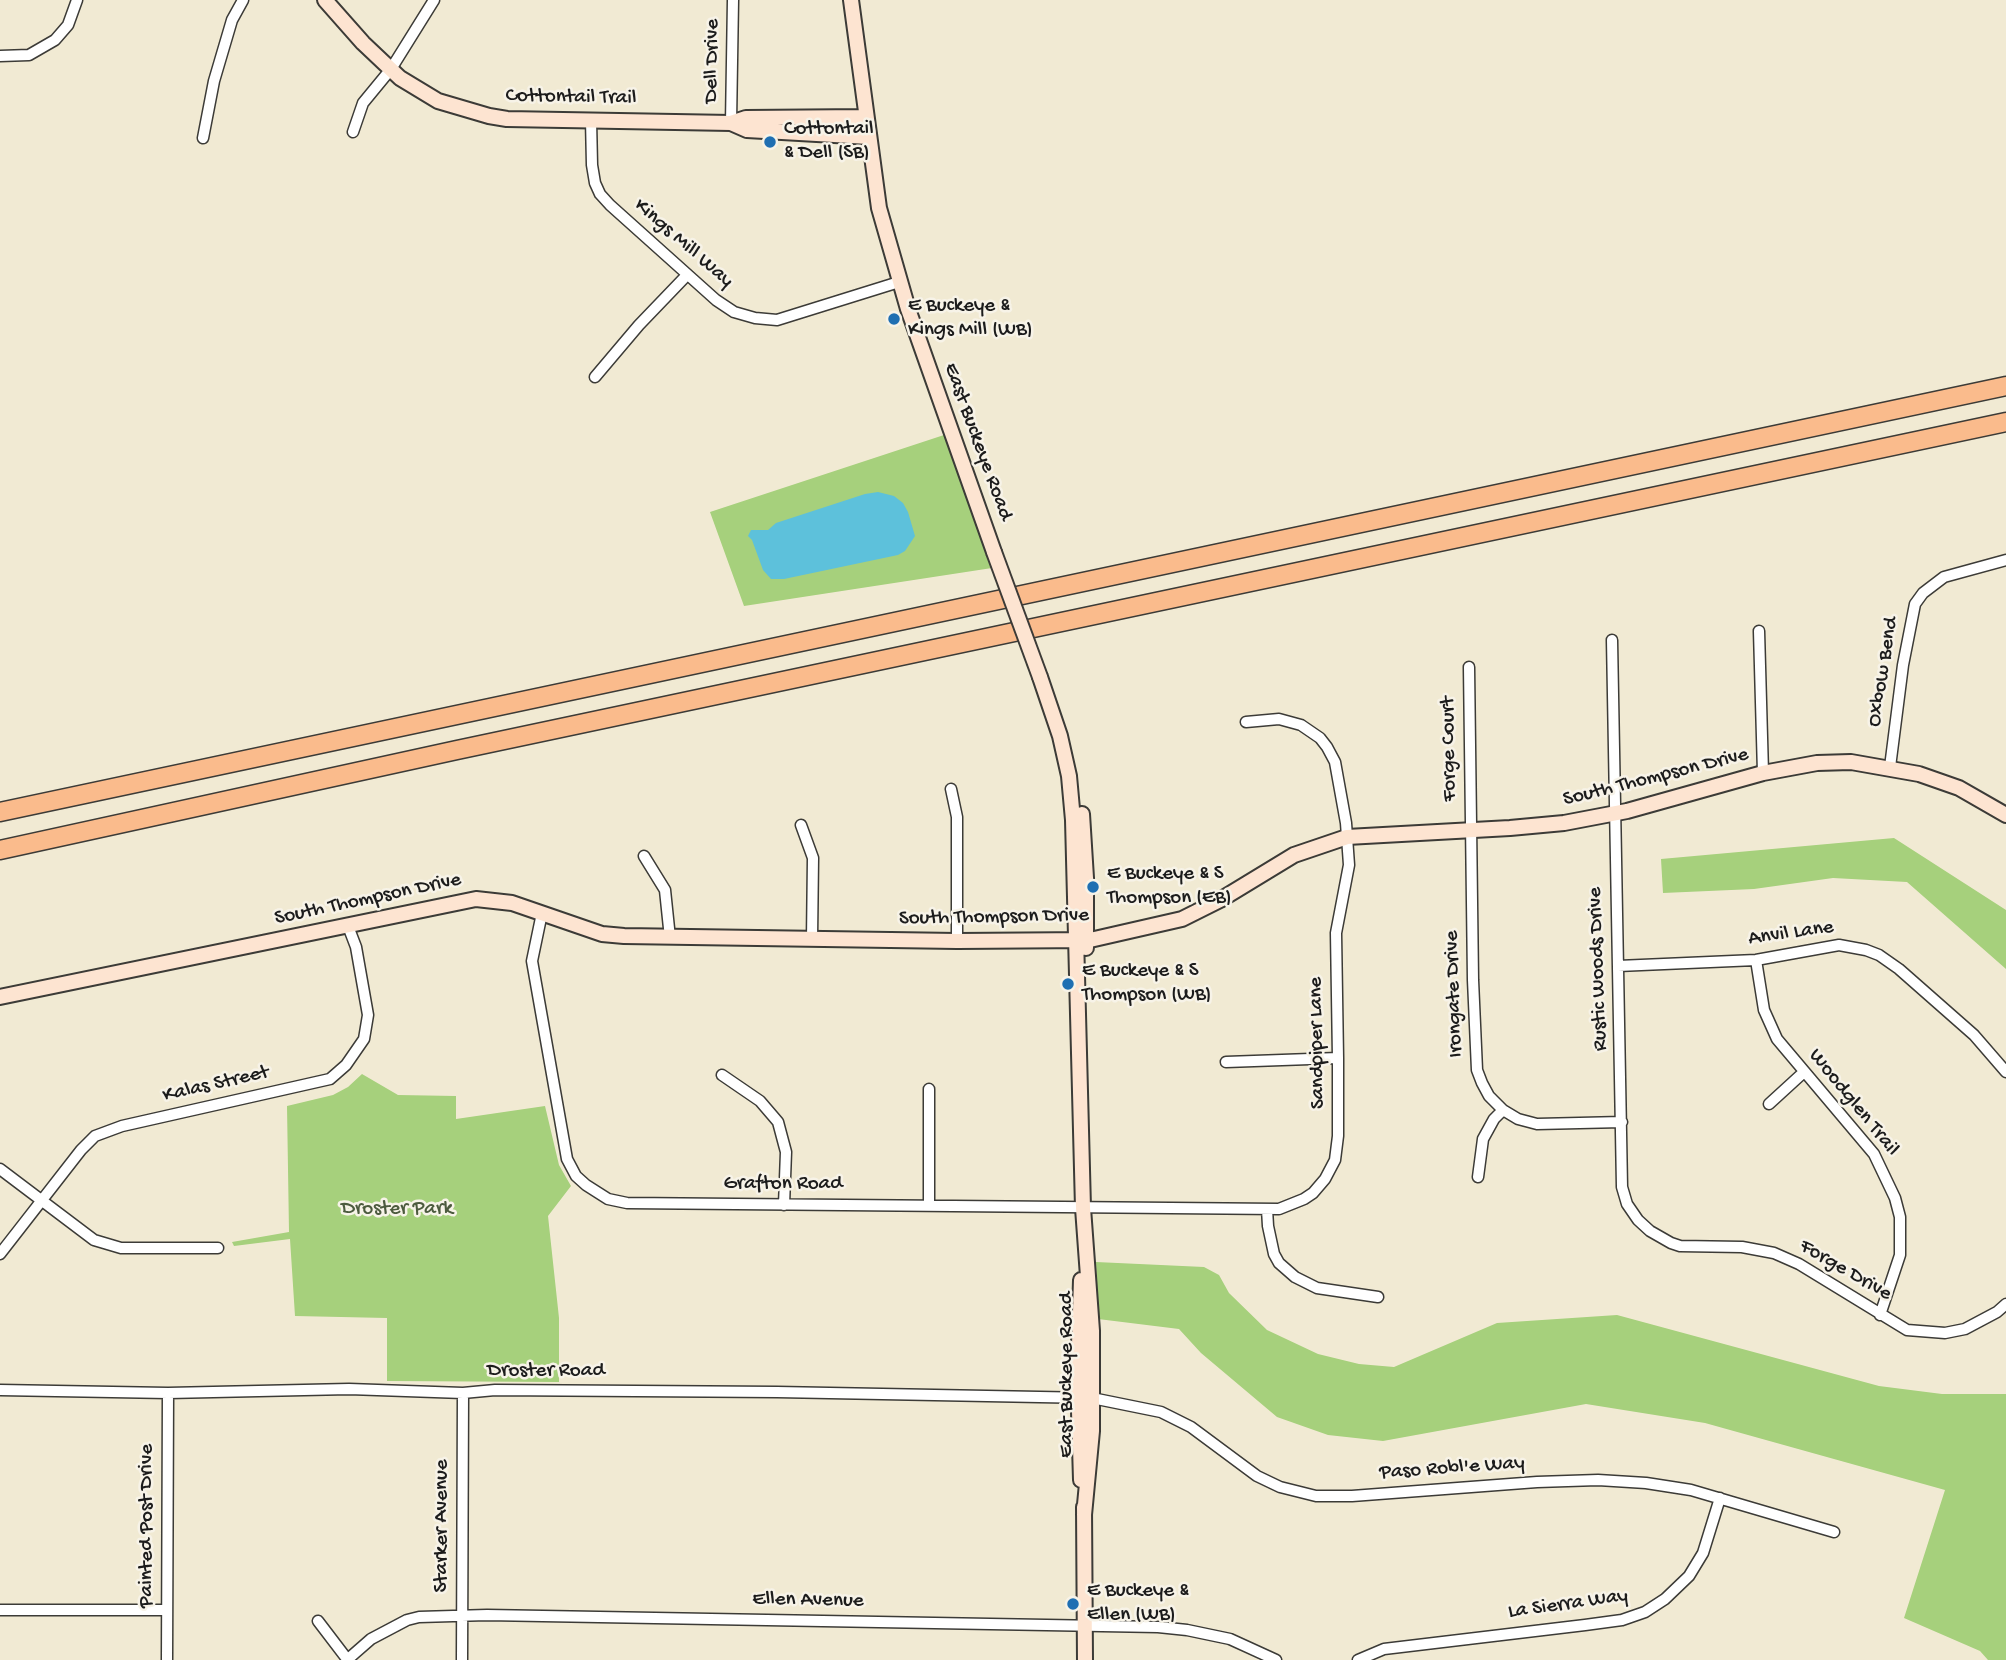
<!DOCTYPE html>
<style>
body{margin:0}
canvas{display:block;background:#f1ead3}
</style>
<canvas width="2006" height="1660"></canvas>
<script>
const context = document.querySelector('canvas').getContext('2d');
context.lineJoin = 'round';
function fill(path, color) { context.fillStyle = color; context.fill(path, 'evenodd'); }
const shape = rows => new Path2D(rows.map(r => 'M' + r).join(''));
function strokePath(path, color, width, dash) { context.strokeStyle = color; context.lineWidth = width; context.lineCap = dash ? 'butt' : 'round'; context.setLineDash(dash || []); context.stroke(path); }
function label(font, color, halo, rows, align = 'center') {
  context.font = font + ' "Gochi Hand",sans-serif'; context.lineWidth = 5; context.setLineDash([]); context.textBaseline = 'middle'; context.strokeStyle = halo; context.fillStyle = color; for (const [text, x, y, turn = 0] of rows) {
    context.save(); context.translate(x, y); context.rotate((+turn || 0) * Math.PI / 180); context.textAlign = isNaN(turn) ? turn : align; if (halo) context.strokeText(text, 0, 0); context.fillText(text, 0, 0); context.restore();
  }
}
fill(shape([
 [944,435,992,568,744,606,710,512],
 [1894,838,2006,910,2006,969,1907,882,1833,878,1754,889,1663,893,1661,859],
 [362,1074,398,1095,456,1096,456,1119,545,1106,559,1165,571,1186,548,1216,559,1318,559,1382,387,1381,387,1318,295,1316,290,1239,234,1246,232,1242,289,1232,287,1106,333,1095,348,1087],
 [1096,1262,1204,1267,1219,1275,1229,1293,1267,1330,1318,1354,1359,1364,1394,1367,1497,1323,1617,1315,1879,1386,1942,1394,2006,1394,2006,1660,1988,1660,1980,1651,1904,1618,1945,1490,1705,1423,1586,1404,1383,1441,1328,1435,1277,1417,1201,1353,1179,1329,1098,1319]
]), '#a6d07c');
fill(shape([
 [878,492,894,496,903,503,908,512,915,536,905,551,898,555,784,579,771,579,763,570,752,540,748,536,751,530,768,530,776,523,865,494]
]), '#5dc1db');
const street = shape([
 [0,56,29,55,55,40,68,25,77,0],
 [591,120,592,165,595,183,600,194,610,205,716,300,734,312,755,318,777,320,899,282],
 [731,123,733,0],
 [353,132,363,103,391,69,434,0],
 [203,138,214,81,232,20,243,0],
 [595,377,639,325,687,275],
 [1759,631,1763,773],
 [1612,640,1622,1187,1627,1204,1638,1220,1650,1231,1671,1243,1680,1246,1742,1247,1774,1253,1799,1264,1907,1330,1945,1333,1965,1329,1997,1312,2006,1304],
 [1469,667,1473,980,1477,1070,1482,1083,1489,1096,1503,1110,1518,1119,1537,1124,1622,1122],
 [1890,767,1903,665,1915,604,1923,593,1944,577,2006,560],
 [951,789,957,817,957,941],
 [801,825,813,858,812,939],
 [644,856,665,890,670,938],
 [542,913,532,961,567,1159,576,1176,586,1185,608,1199,627,1203,1279,1209,1304,1199,1313,1193,1325,1179,1335,1160,1338,1136,1338,1058,1336,933,1349,865,1346,823,1335,762,1327,747,1320,738,1301,725,1279,719,1246,722],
 [1756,960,1764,1010,1777,1039,1874,1154,1895,1198,1900,1217,1900,1255,1880,1315],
 [1618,966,1756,960,1839,945,1866,950,1879,955,1899,969,1974,1035,2006,1072],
 [1226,1062,1338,1058],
 [722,1075,760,1101,778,1122,786,1152,784,1205],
 [1769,1104,1804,1072],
 [0,1169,94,1240,121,1248,218,1248],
 [1478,1177,1483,1139,1494,1119,1503,1110],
 [929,1206,929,1089],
 [1267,1209,1268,1226,1274,1254,1279,1263,1295,1277,1317,1288,1378,1297],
 [0,1254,81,1150,95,1136,122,1126,330,1079,346,1065,364,1039,368,1015,356,947,348,926],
 [0,1390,168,1393,349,1389,463,1393,495,1390,777,1392,1092,1398,1161,1412,1191,1427,1257,1476,1280,1487,1316,1496,1352,1496,1537,1482,1598,1480,1646,1483,1691,1490,1834,1532],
 [0,1610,166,1610],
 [318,1621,347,1659],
 [167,1660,168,1393],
 [347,1660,371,1639,407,1620,419,1617,487,1615,1158,1627,1187,1630,1230,1639,1276,1660],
 [462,1660,463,1393],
 [1358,1660,1384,1649,1585,1625,1622,1620,1645,1612,1665,1599,1689,1576,1703,1553,1720,1498]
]);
const secondary = shape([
 [325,0,363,43,400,78,438,101,489,116,507,119,731,123,746,118,866,117],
 [851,0,879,208,908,309,994,552],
 [731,123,747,130,869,137],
 [1040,677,1060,736,1069,776,1073,820,1083,1208,1092,1331,1092,1431,1084,1515],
 [1082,814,1086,878,1086,948],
 [0,997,476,899,512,903,602,934,624,936,957,941,1090,940,1182,919,1220,900,1294,855,1347,837,1510,828,1564,823,1627,811,1763,773,1817,763,1851,762,1919,774,1959,788,2006,815],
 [1081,1280,1078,1377,1081,1480],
 [1084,1507,1085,1660]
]);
const highway = shape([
 [0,812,2006,386],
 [0,850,457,750,2006,422]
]);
strokePath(street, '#3c3b37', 13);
strokePath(secondary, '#3c3b37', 18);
strokePath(highway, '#3c3b37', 21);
strokePath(street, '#fff', 10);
strokePath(secondary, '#fde4d1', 14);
strokePath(highway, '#fabb8c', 18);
const secondaryBridge = shape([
 [994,552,1040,677]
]);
strokePath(secondaryBridge, '#3c3b37', 18, []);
strokePath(secondaryBridge, '#fde4d1', 14);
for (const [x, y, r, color] of [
 [770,142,7,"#1f6fb2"],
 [894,319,7,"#1f6fb2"],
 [1093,887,7,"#1f6fb2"],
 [1068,984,7,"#1f6fb2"],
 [1073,1604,7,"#1f6fb2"]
]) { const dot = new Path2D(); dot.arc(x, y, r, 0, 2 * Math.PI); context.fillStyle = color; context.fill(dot); strokePath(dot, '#f7f3e8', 2.5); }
label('21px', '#1c1c1c', '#f7f3e8', [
 ["Dell Drive",713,61,-89],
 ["Cottontail Trail",571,98,1],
 ["Kings Mill Way",683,244,41],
 ["East Buckeye Road",977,442,70],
 ["Oxbow Bend",1884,672,-81],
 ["Forge Court",1450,749,-91],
 ["South Thompson Drive",1656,778,-14],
 ["South Thompson Drive",368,900,-12],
 ["South Thompson Drive",994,918,-1],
 ["Anvil Lane",1791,934,-8],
 ["Rustic Woods Drive",1599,969,-92],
 ["Irongate Drive",1455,994,-92],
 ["Sandpiper Lane",1318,1043,-91],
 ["Kalas Street",216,1085,-13],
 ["Woodglen Trail",1853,1103,51],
 ["Grafton Road",783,1185],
 ["Forge Drive",1845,1271,30],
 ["Droster Road",546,1372],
 ["East Buckeye Road",1068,1375,-90],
 ["Paso Robl'e Way",1452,1469,-4],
 ["Painted Post Drive",148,1526,-90],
 ["Starker Avenue",443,1526,-90],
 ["Ellen Avenue",808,1601,1],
 ["La Sierra Way",1568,1605,-8]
]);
label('21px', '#1c1c1c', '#f7f3e8', [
 ["Cottontail",784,130],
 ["& Dell (SB)",784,154],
 ["E Buckeye &",908,307],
 ["Kings Mill (WB)",908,331],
 ["E Buckeye & S",1107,875],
 ["Thompson (EB)",1107,899],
 ["E Buckeye & S",1082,972],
 ["Thompson (WB)",1082,996],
 ["E Buckeye &",1087,1592],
 ["Ellen (WB)",1087,1616]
], 'left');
label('21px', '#4c5b3e', '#f7f3e8', [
 ["Droster Park",397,1210]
]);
</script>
